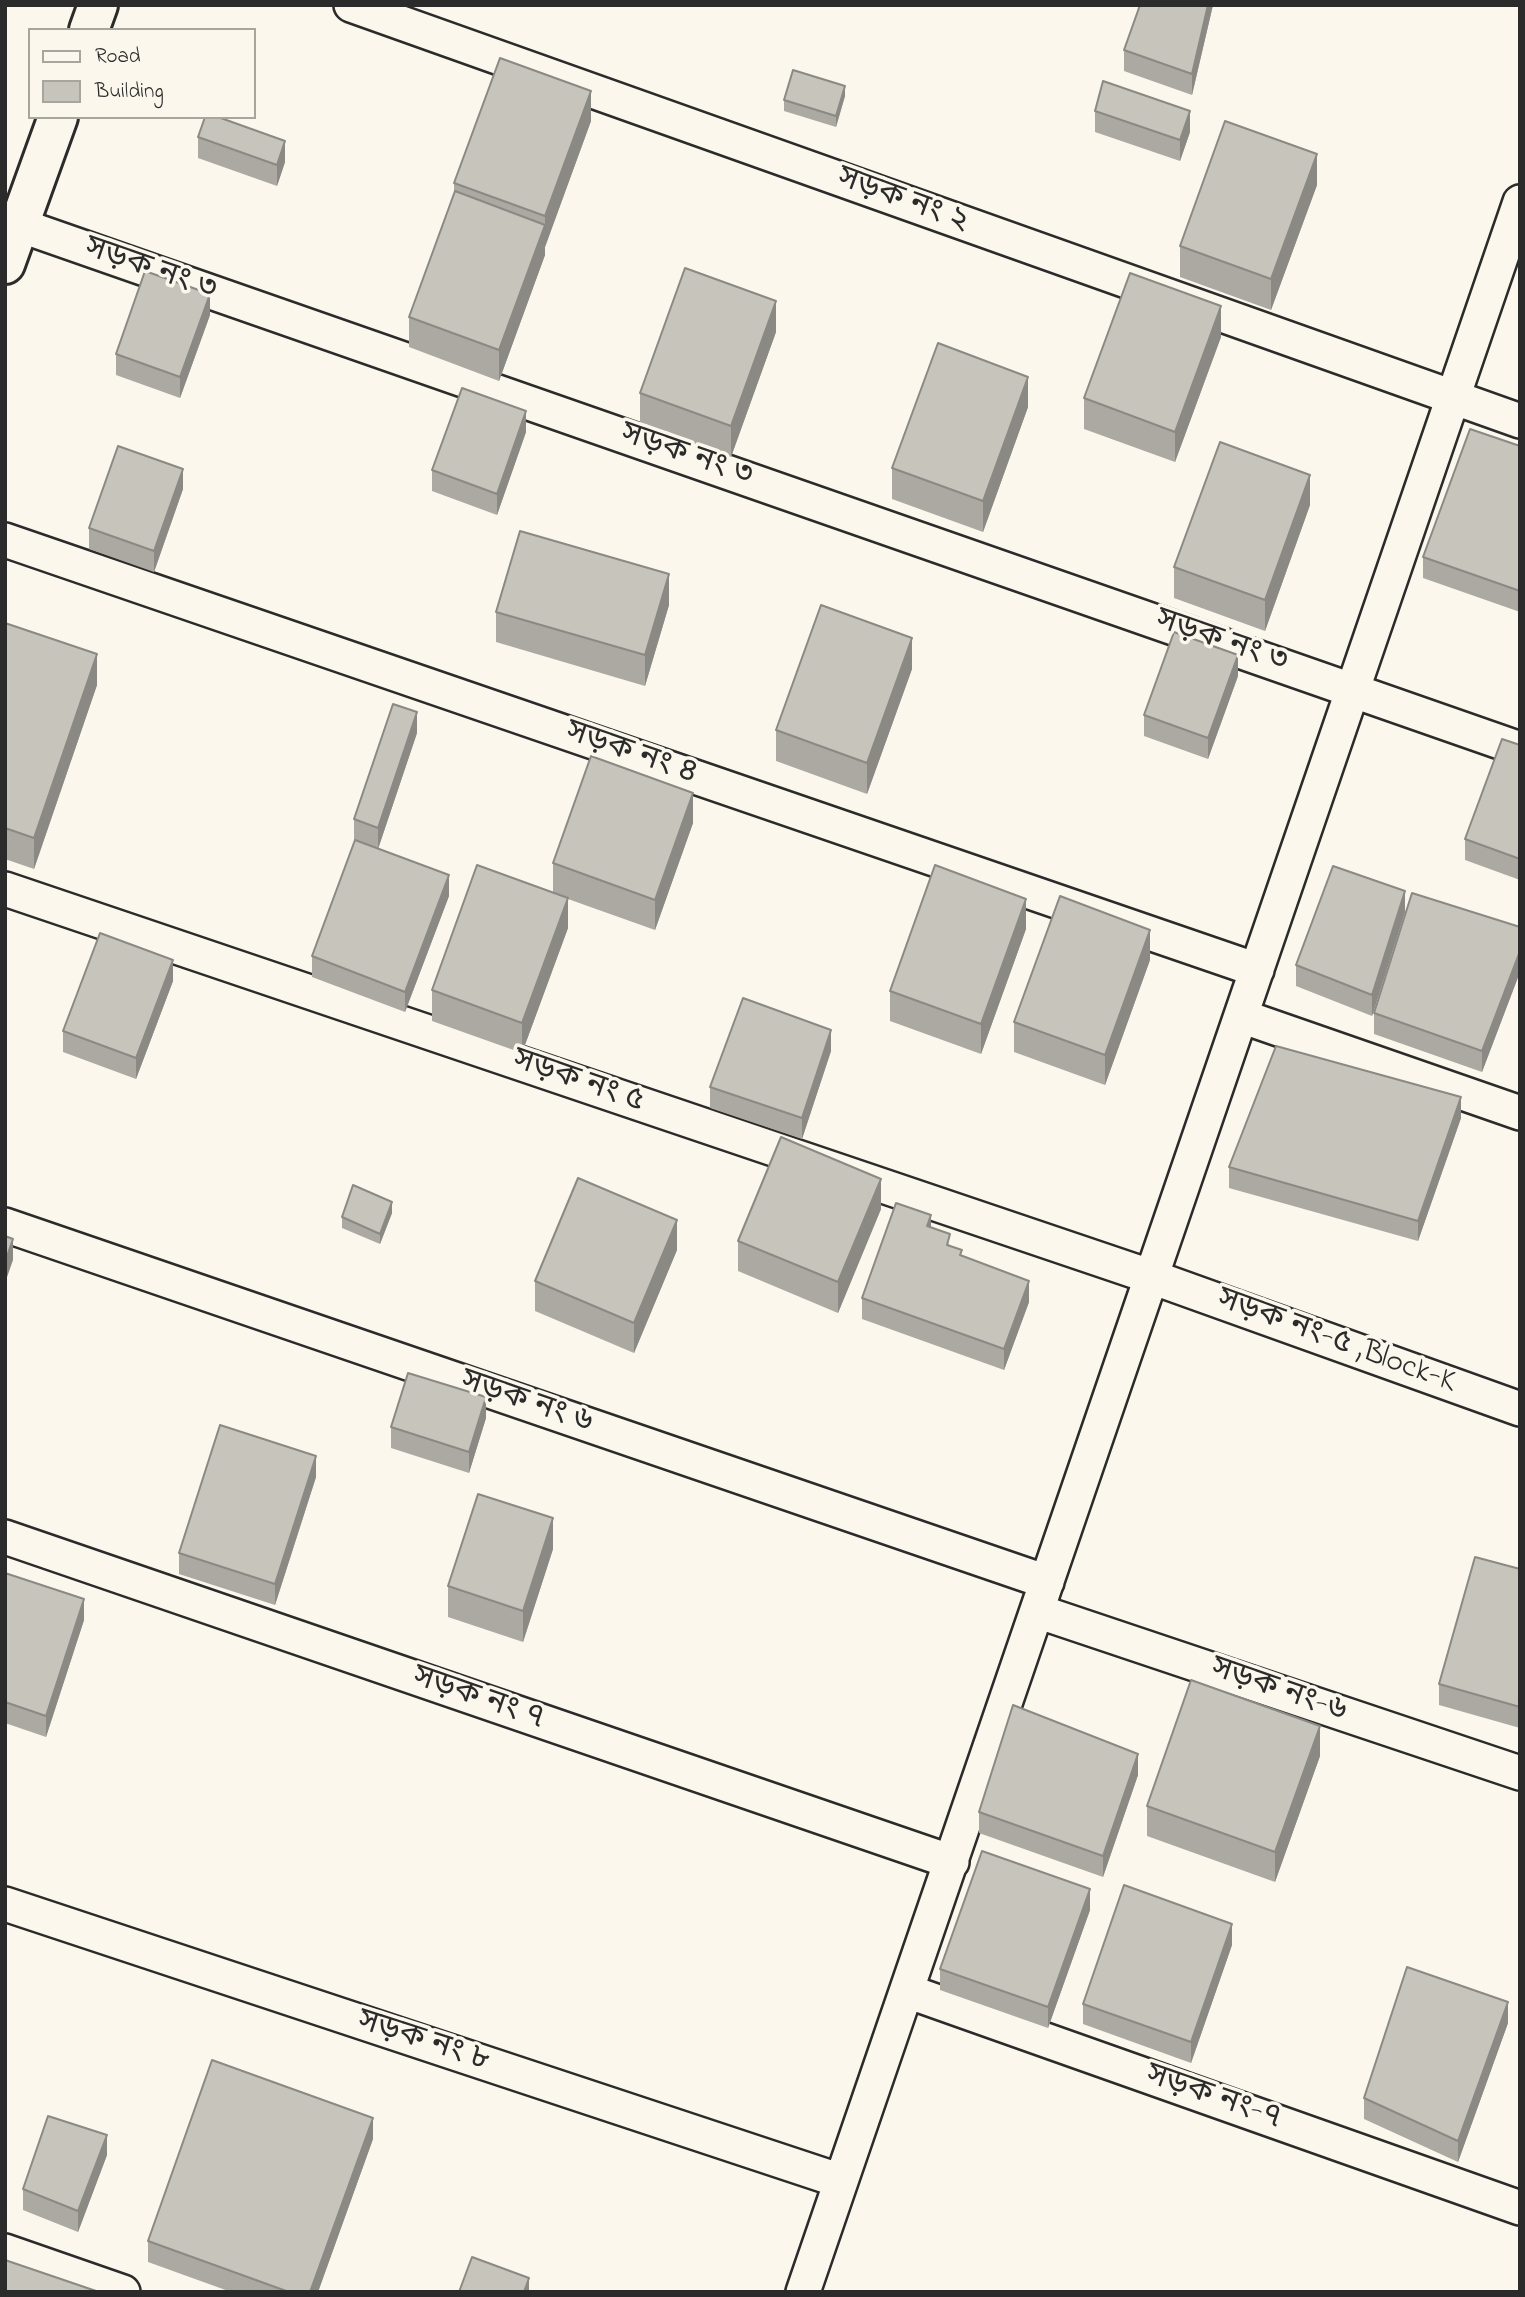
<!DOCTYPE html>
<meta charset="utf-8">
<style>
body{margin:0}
#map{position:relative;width:1525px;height:2297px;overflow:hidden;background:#fbf7ec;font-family:"Indie Flower",sans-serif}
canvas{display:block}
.frame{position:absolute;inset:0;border:7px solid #2b2b2b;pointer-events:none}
.legend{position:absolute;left:28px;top:28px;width:228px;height:91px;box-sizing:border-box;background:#fbf7ec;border:2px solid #a8a59f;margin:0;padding:9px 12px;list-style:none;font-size:21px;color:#2b2b2b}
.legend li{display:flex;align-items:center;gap:14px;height:35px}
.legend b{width:35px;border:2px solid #a8a59f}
</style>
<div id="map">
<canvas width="1525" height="2297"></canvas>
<div class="frame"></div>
<ul class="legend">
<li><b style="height:9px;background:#fbf7ec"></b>Road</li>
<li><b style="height:19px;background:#c7c4bc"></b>Building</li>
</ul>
</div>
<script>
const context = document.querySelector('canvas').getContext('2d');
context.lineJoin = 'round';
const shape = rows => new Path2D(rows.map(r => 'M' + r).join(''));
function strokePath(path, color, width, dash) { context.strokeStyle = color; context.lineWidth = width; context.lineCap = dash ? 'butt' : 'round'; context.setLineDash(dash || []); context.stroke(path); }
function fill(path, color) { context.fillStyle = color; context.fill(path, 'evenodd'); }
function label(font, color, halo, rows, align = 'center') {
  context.font = font + ' "Indie Flower","Noto Sans Bengali",sans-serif'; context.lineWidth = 7; context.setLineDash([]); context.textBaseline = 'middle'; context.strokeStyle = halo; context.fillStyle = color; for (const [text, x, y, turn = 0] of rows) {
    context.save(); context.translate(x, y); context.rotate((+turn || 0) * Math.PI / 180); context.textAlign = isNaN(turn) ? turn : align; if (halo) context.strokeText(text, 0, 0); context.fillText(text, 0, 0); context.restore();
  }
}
const street = shape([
 [351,5,1520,421],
 [5,220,1520,749],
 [5,540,1257,970],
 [5,889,1152,1277,1520,1409],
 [1241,1016,1520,1113],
 [5,1225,1047,1582],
 [5,1537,952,1862],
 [1037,1611,1520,1773],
 [5,1904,841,2181],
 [907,1991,1520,2208],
 [5,2251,123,2292],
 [803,2292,1520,202]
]);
const secondary = shape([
 [89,30,98,5],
 [5,264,58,117]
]);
strokePath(street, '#2b2b2b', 38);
strokePath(secondary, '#2b2b2b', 44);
strokePath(street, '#fbf7ec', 33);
strokePath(secondary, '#fbf7ec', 38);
fill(shape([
 [1140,5,1213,5,1192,95,1124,71,1124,50],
 [845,96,836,127,784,111,784,100],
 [1095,111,1190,132,1180,161,1095,132],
 [591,121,545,247,545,255,499,381,409,347,409,317,454,193,454,183],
 [198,137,285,162,277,186,198,158],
 [1317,185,1271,310,1180,277,1180,246],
 [210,315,180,398,116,375,116,354],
 [776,332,731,457,640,424,640,393],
 [1221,337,1175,462,1084,429,1084,398],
 [1028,407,983,532,892,499,892,468],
 [526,432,497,515,432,491,432,470],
 [1520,446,1520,612,1423,578,1423,557],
 [183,489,154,572,89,549,89,528],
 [1310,505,1265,631,1174,598,1174,567],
 [669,605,645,686,496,642,496,612],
 [5,623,97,685,34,869,5,859],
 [912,669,867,794,776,761,776,730],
 [1238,676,1208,759,1144,736,1144,715],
 [417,733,378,849,449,896,405,1012,312,977,312,956,355,841,354,840,354,819],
 [1520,745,1520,880,1465,860,1465,839],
 [693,823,655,930,568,899,568,928,522,1053,432,1021,432,990,553,892,553,863],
 [1405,912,1372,1016,1296,986,1296,965],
 [1520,927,1520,972,1482,1072,1374,1034,1374,1013],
 [1026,929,981,1054,890,1021,890,991],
 [1150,960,1105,1085,1014,1052,1014,1022],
 [173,981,136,1079,63,1052,63,1031],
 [831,1051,802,1139,710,1108,710,1087],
 [1461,1118,1418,1241,1229,1188,1229,1167],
 [881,1209,838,1313,738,1271,738,1241],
 [392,1213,380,1244,342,1228,342,1217],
 [931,1228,962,1256,1029,1302,1004,1370,862,1319,862,1298],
 [677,1250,634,1353,535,1311,535,1281],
 [486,1418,469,1473,391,1448,391,1427],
 [316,1477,275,1605,179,1574,179,1553],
 [553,1549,523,1642,448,1617,448,1586],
 [1520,1569,1520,1728,1439,1705,1439,1684],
 [5,1573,84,1620,46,1737,5,1723],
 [1320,1756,1275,1882,1147,1836,1147,1806],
 [1138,1775,1103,1877,979,1833,979,1812],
 [1090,1910,1048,2028,940,1990,940,1969],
 [1232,1945,1191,2063,1083,2024,1083,2004],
 [1508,2023,1458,2162,1364,2119,1364,2098],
 [373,2139,318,2292,231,2292,148,2262,148,2241],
 [107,2155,78,2232,23,2210,23,2189]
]), '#aba9a2');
fill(shape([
 [1208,5,1213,5,1192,95,1192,74],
 [845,86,845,96,836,127,836,116],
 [591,91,591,121,545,247,545,216],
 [1190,111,1190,132,1180,161,1180,140],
 [285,141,285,162,277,186,277,165],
 [1317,154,1317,185,1271,310,1271,279],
 [545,225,545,255,499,381,499,350],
 [210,294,210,315,180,398,180,377],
 [776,301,776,332,731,457,731,426],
 [1221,306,1221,337,1175,462,1175,432],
 [1028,377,1028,407,983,532,983,501],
 [526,411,526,432,497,515,497,494],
 [183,469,183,489,154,572,154,551],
 [1310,475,1310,505,1265,631,1265,600],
 [669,574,669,605,645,686,645,655],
 [912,638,912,669,867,794,867,763],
 [97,654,97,685,34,869,34,838],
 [1238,655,1238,676,1208,759,1208,738],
 [417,712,417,733,378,849,378,828],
 [693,793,693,823,655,930,655,900],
 [449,875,449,896,405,1012,405,992],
 [1405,891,1405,912,1372,1016,1372,995],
 [568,898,568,928,522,1053,522,1023],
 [1026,899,1026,929,981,1054,981,1024],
 [1150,930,1150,960,1105,1085,1105,1055],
 [1520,951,1520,972,1482,1072,1482,1051],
 [173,960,173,981,136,1079,136,1058],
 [831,1030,831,1051,802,1139,802,1118],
 [1461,1097,1461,1118,1418,1241,1418,1221],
 [881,1179,881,1209,838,1313,838,1282],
 [392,1202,392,1213,380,1244,380,1234],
 [931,1215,931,1236,927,1226],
 [677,1220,677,1250,634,1353,634,1323],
 [13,1239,13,1260,5,1283,5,1262],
 [1029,1281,1029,1302,1004,1370,1004,1349],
 [486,1397,486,1418,469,1473,469,1452],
 [316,1456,316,1477,275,1605,275,1584],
 [553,1518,553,1549,523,1642,523,1611],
 [84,1599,84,1620,46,1737,46,1716],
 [1320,1726,1320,1756,1275,1882,1275,1852],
 [1138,1754,1138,1775,1103,1877,1103,1856],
 [1090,1889,1090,1910,1048,2028,1048,2007],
 [1232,1924,1232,1945,1191,2063,1191,2042],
 [1508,2002,1508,2023,1458,2162,1458,2141],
 [373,2118,373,2139,318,2292,310,2292],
 [107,2135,107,2155,78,2232,78,2211],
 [529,2278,529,2292,524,2292]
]), '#8b8984');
const building = shape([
 [1140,5,1208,5,1192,74,1124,50,1140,5],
 [500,58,591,91,545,216,454,183,500,58],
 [793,70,845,86,836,116,784,100,793,70],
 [1103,81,1190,111,1180,140,1095,111,1103,81],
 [205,117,218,117,285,141,277,165,198,137,205,117],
 [1225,121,1317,154,1271,279,1180,246,1225,121],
 [455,191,545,225,499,350,409,317,455,191],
 [685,268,776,301,731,426,640,393,685,268],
 [145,271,210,294,180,377,116,354,145,271],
 [1130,273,1221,306,1175,432,1084,398,1130,273],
 [938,343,1028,377,983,501,892,468,938,343],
 [462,388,526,411,497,494,432,470,462,388],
 [1470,429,1520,446,1520,591,1423,557,1470,429],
 [1220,442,1310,475,1265,600,1174,567,1220,442],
 [118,446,183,469,154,551,89,528,118,446],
 [520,531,669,574,645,655,496,612,520,531],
 [821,605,912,638,867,763,776,730,821,605],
 [5,623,97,654,34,838,5,828,5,623],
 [1174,632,1238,655,1208,738,1144,715,1174,632],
 [393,704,417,712,378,828,354,819,393,704],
 [1502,739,1520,745,1520,859,1465,839,1502,739],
 [591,756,693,793,655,900,553,863,591,756],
 [355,840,449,875,405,992,312,956,355,840],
 [477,865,568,898,522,1023,432,990,477,865],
 [935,865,1026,899,981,1024,890,991,935,865],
 [1333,866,1405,891,1372,995,1296,965,1333,866],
 [1412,893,1520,927,1520,951,1482,1051,1374,1013,1412,893],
 [1060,896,1150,930,1105,1055,1014,1022,1060,896],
 [100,933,173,960,136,1058,63,1031,100,933],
 [743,998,831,1030,802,1118,710,1087,743,998],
 [1276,1046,1461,1097,1418,1221,1229,1167,1276,1046],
 [781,1137,881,1179,838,1282,738,1241,781,1137],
 [578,1178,677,1220,634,1323,535,1281,578,1178],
 [353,1185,392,1202,380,1234,342,1217,353,1185],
 [896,1203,931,1215,927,1226,950,1234,947,1245,962,1250,960,1255,1029,1281,1004,1349,862,1298,896,1203],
 [5,1236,13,1239,5,1262,5,1236],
 [408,1373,486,1397,469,1452,391,1427,408,1373],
 [220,1425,316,1456,275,1584,179,1553,220,1425],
 [478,1494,553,1518,523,1611,448,1586,478,1494],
 [1475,1557,1520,1569,1520,1707,1439,1684,1475,1557],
 [5,1573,84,1599,46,1716,5,1702,5,1573],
 [1191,1680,1320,1726,1275,1852,1147,1806,1191,1680],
 [1013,1705,1138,1754,1103,1856,979,1812,1013,1705],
 [982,1851,1090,1889,1048,2007,940,1969,982,1851],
 [1124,1885,1232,1924,1191,2042,1083,2004,1124,1885],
 [1407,1967,1508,2002,1458,2141,1364,2098,1407,1967],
 [212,2060,373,2118,310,2292,289,2292,148,2241,212,2060],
 [48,2116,107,2135,78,2211,23,2189,48,2116],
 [472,2257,529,2278,524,2292,459,2292,472,2257],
 [5,2260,99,2292,5,2292,5,2260]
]);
fill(building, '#c7c4bc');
strokePath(building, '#8b8984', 2);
label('32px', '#2b2b2b', '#fbf7ec', [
 ["সড়ক নং ২",902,202,20],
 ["সড়ক নং ৩",150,271,19],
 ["সড়ক নং ৩",686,457,19],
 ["সড়ক নং ৩",1221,643,19],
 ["সড়ক নং ৪",631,755,19],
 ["সড়ক নং ৫",578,1083,19],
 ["সড়ক নং-৫ ,Block-K",1336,1343,20],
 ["সড়ক নং ৬",526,1404,19],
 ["সড়ক নং-৬",1278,1692,19],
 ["সড়ক নং ৭",478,1700,19],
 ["সড়ক নং ৮",423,2043,18],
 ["সড়ক নং-৭",1213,2099,19]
]);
</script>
